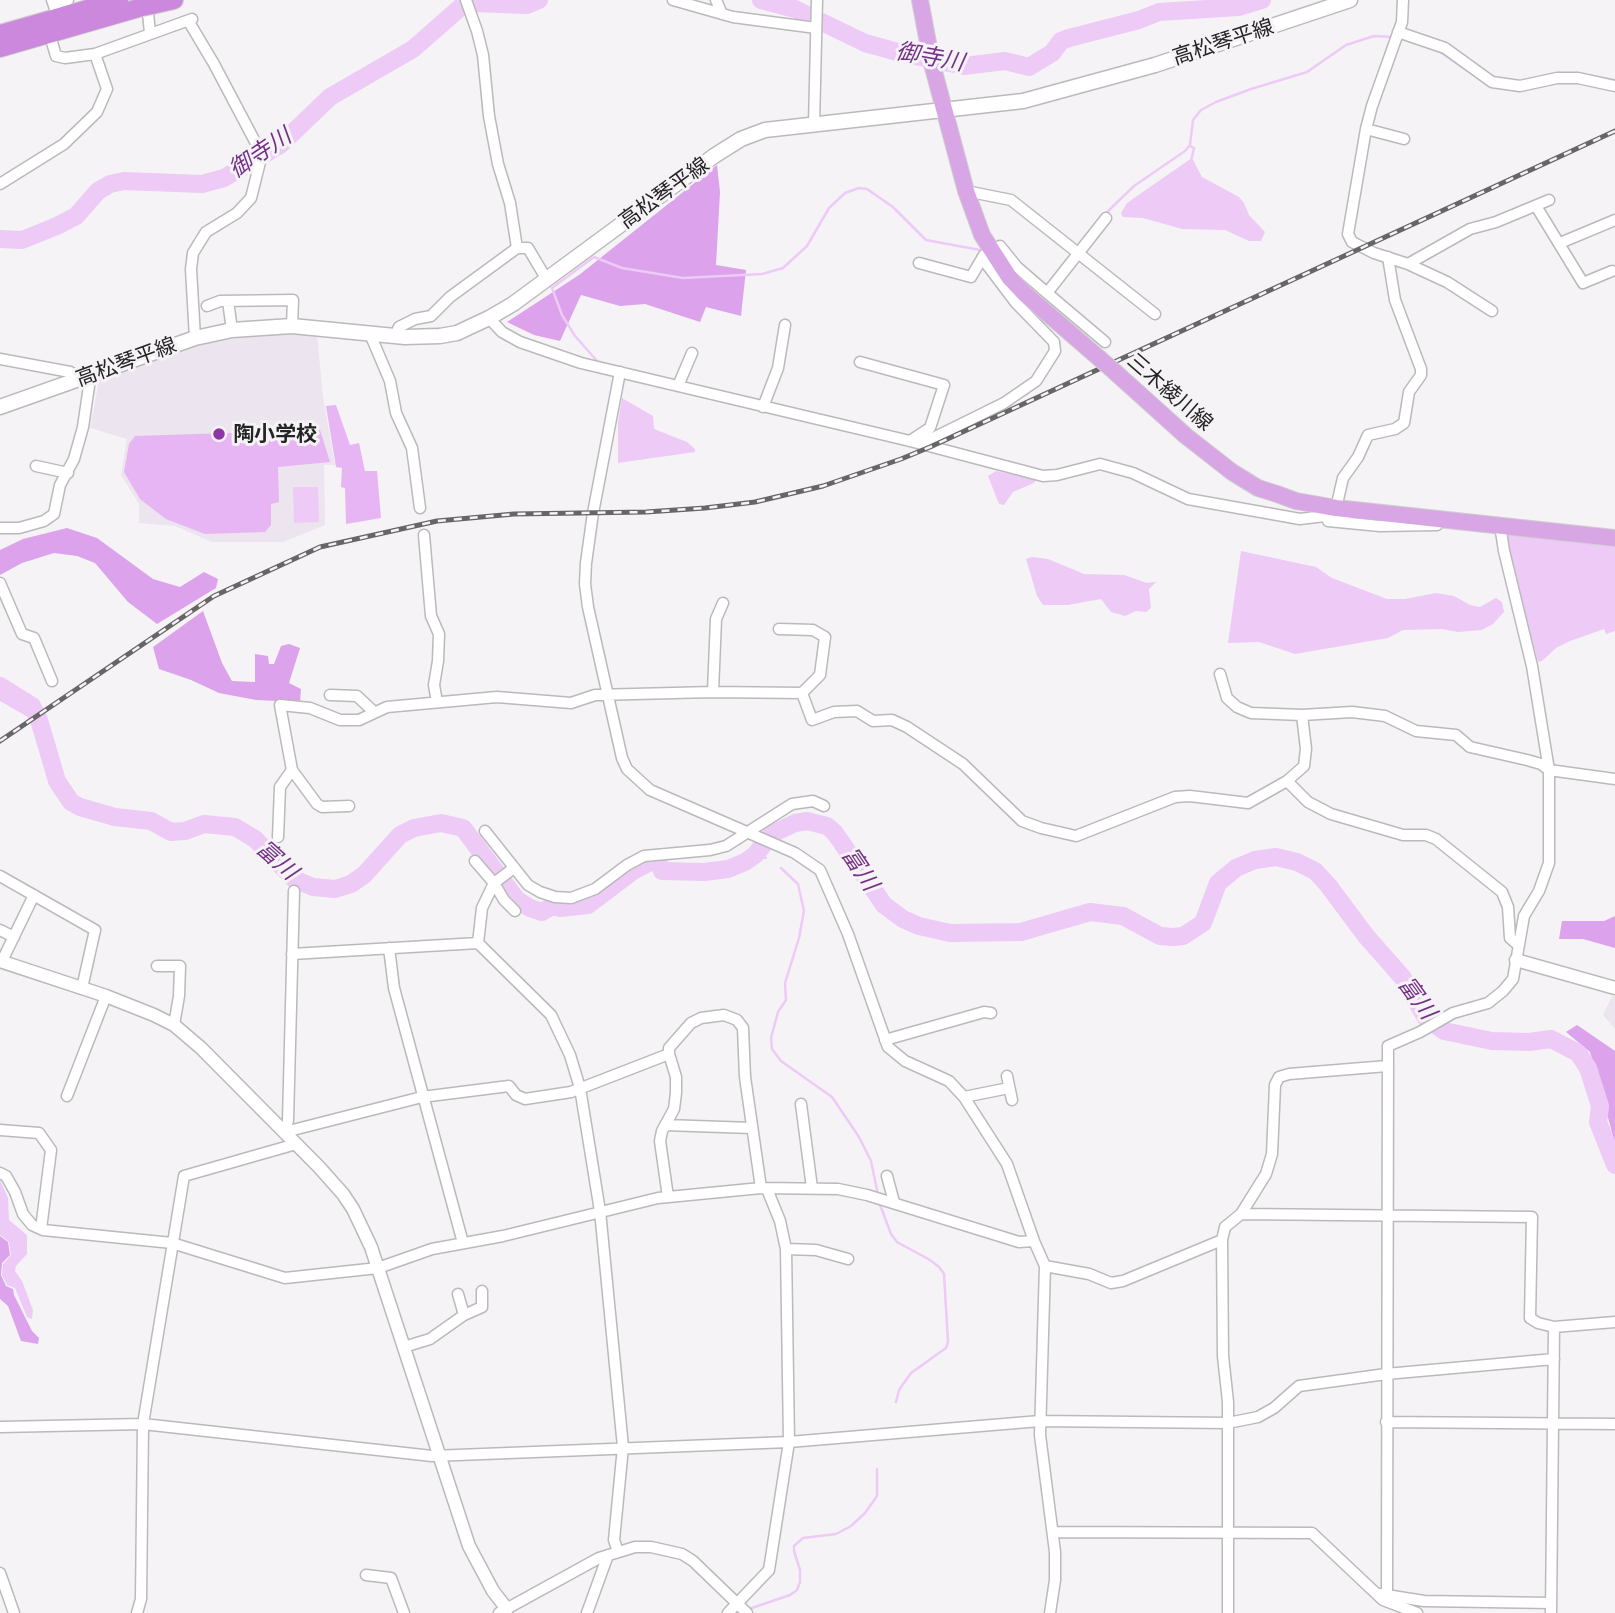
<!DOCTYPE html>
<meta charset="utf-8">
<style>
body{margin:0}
canvas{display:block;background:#f5f3f6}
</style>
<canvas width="1615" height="1613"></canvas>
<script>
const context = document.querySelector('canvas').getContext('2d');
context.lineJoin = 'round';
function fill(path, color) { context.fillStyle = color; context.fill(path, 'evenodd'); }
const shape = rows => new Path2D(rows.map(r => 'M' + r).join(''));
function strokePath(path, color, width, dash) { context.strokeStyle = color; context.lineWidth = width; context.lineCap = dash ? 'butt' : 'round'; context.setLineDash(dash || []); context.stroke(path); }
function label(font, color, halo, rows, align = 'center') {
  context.font = font + ' Lato,"Noto Sans JP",sans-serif'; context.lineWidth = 6; context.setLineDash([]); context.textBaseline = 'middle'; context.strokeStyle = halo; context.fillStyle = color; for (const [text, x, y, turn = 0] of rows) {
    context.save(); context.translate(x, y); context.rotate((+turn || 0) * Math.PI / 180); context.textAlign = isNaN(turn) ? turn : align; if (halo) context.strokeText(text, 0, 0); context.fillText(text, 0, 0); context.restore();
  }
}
fill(shape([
 [262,334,317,335,323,397,335,465,324,465,325,525,283,542,212,542,175,526,139,523,139,504,121,475,127,439,90,428,99,380,203,344],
 [1612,996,1615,997,1615,1029,1603,1015]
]), '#ece4ee');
fill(shape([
 [336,405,350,445,359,443,365,471,377,471,381,518,346,524,345,488,341,487,342,468,336,467,326,406],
 [320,430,330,462,278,467,279,502,271,504,271,525,265,532,205,534,166,519,140,499,124,472,129,444,135,436]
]), '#e7b5f3');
fill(shape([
 [717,165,720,192,716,265,746,270,741,316,706,307,700,322,645,304,620,306,581,295,560,341,534,335,507,322,579,275],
 [67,528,97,538,153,579,180,587,204,572,218,579,216,588,157,624,128,602,95,563,77,556,54,553,22,563,0,575,0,550,23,539],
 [203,611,222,663,232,681,255,682,255,654,268,656,269,664,274,664,281,646,289,644,300,648,289,683,301,689,300,702,256,700,219,693,191,680,159,669,153,647],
 [1615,916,1615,948,1583,939,1559,939,1562,921,1604,921],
 [1577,1025,1615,1051,1615,1143,1590,1052,1566,1032],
 [0,1236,8,1242,10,1255,2,1263,1,1275,6,1286,13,1289,14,1295,32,1331,39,1338,38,1344,21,1341,8,1306,0,1299]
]), '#dca2eb');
fill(shape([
 [1189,160,1193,160,1202,177,1239,197,1244,203,1249,215,1265,232,1261,241,1249,241,1225,230,1182,229,1143,218,1123,217,1121,213,1127,203],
 [622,398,653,416,654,429,687,442,695,449,695,452,618,463,618,422],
 [996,471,1019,476,1036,480,1034,483,1013,492,1004,505,999,504,988,476],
 [293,487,318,487,319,522,294,523],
 [1506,532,1615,544,1615,631,1606,634,1604,629,1570,641,1556,648,1542,661,1538,662,1508,550],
 [1241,551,1316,567,1332,578,1387,599,1405,599,1436,593,1454,596,1470,605,1480,607,1496,598,1502,602,1504,612,1493,624,1482,630,1458,632,1442,629,1403,630,1388,638,1295,654,1259,642,1228,643],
 [1032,557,1048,559,1084,574,1124,575,1147,583,1156,582,1149,589,1151,608,1146,612,1136,611,1125,616,1111,612,1101,599,1068,605,1043,605,1037,596,1026,559],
 [0,679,33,698,43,708,28,717,0,701],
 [0,1180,8,1198,9,1220,27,1235,27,1254,16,1266,15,1271,22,1281,33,1310,32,1319,27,1317,15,1288,7,1285,2,1275,3,1264,11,1255,9,1242,0,1235]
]), '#eecaf7');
strokePath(shape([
 [521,0,522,5],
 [1439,51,1485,83],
 [1190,146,1194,148,1191,161],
 [1105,214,1134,186,1185,151,1190,145,1193,120,1201,110,1216,102,1251,89,1307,72,1346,45,1374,36,1392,37],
 [598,362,575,336,562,315,552,288,594,257,622,268,683,278,762,274,783,268,807,246,829,208,845,193,859,188,867,189,893,207,926,240,980,250],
 [755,855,766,858],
 [781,868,798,884,804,911,799,938,785,983,786,1000,778,1012,771,1038,772,1049,781,1061,832,1097,859,1137,871,1161,878,1195],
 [879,1202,891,1234,897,1242,930,1260,939,1267,944,1274,948,1342,946,1348,911,1373,899,1390,896,1402],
 [749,1609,790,1595,797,1590,800,1582,800,1570,794,1551,794,1546,803,1538,836,1534,851,1526,865,1513,877,1496,877,1469]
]), '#eecaf7', 2.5);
strokePath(shape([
 [761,0,795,9,865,43,901,53,964,66,1005,61,1029,67,1052,53,1061,41,1069,38,1139,20,1159,12,1239,7,1262,0],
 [0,239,22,240,57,226,76,216,98,191,110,184,124,181,202,184,224,178,280,145,330,97,413,49,462,6,472,3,527,5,539,0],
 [0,686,32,706,39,720,57,781,71,802,80,807,115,817,151,821,171,832,185,831,204,824,235,827,255,839,294,879,313,887,335,889,351,884,364,875,400,835,414,828,441,823,463,828,517,900,530,908,542,912,552,906,560,908,588,905,633,871,648,863,658,861,662,871,704,872,728,869,745,862,755,855,772,834,795,823,807,821,827,826,835,833,884,905,903,919,919,926,950,933,1021,932,1090,912,1123,916,1160,936,1173,937,1183,936,1203,923,1218,883,1236,868,1255,860,1276,857,1297,862,1315,871,1328,885,1366,936,1403,978,1426,1018,1444,1031,1492,1041,1529,1042,1551,1039,1578,1053,1588,1068,1600,1106,1598,1122,1615,1165]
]), '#eecaf7', 18);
const minor = shape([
 [52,0,59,20],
 [466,0,477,31,483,55,489,116,498,164,510,203,517,248],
 [673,0,733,17,816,28],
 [716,0,722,14],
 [1403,0,1402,22,1372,106,1366,129,1348,234,1352,242,1374,253,1408,264,1447,282,1492,311],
 [147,3,150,33],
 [54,4,68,0],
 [189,22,214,64,260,151,260,162,251,198,237,213,206,232,193,253,191,269,195,338],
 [49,32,56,56,65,58,95,54,192,19],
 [1398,32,1445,48,1492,82,1520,86,1557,78,1578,78,1615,86],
 [814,124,817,0],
 [1366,129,1404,139],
 [0,184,64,144,97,112,107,89,95,54],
 [966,191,1011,200,1155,314],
 [1536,206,1583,283,1612,271],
 [1560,243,1615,220],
 [992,252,1000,246,1017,267,1047,293],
 [919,263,971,277,984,255],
 [1408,264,1470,229,1496,222,1549,200],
 [228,301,232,330],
 [207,306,220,301,293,300,292,326],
 [489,318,502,332,520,342,581,363,910,441,1043,476,1057,475,1100,464,1133,473,1188,499,1300,519,1349,513],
 [370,334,390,381,396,413,412,448,420,508],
 [395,336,399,327,415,319,431,316,450,297,517,248,528,248,547,280],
 [1105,342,1047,293,1106,218],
 [0,359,70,372,81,378,89,386,83,427,74,459,60,485,54,514,44,521,19,528,0,528],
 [860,362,944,385,930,428,910,441],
 [620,372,593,513,586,563,585,584,588,607,622,758,627,769,650,790,795,853,820,870,848,934,888,1047,905,1061,949,1081,964,1097,1007,1164,1034,1241,1045,1266,1040,1435,1055,1552,1055,1580,1050,1613],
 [678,386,692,353],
 [763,407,778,368,785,325],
 [921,444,1004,403,1036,381,1055,351,1054,342,1016,303,982,258],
 [36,466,68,473],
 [1336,508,1343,478,1358,457,1368,435,1395,429,1404,423,1409,392,1421,375,1421,369,1395,300,1388,257],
 [1328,521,1380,526,1437,525],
 [424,535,431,616,439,634,438,661,434,685,437,702],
 [0,583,22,634,34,638,52,681],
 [779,629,813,630,825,637,820,675,802,693],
 [1220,674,1227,698,1237,707,1251,713,1302,715,1352,712,1385,716,1416,731,1456,735,1470,747,1527,760,1541,764,1549,770,1615,779],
 [713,692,716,619,723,603],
 [330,695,357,696,374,712],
 [1287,781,1304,766,1306,749,1302,715],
 [349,806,322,807,317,804,292,770,280,705,310,708,340,720,359,720,387,707,497,697,571,703,595,695,713,692,802,693,812,720,834,712,857,711,873,721,892,720,907,727,963,764,1022,821,1041,828,1076,836,1175,797,1190,796,1248,803,1287,781,1308,802,1331,814,1403,835,1426,835,1436,839,1502,892,1508,907,1510,938,1517,944],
 [485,831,528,885,540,892,555,897,571,898,595,889,627,865,644,856,710,850,726,846,792,804,813,801,824,806],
 [278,837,280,787,292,770],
 [475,861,494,883,504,900,515,911],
 [0,876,95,930,82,988],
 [294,891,288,1121,285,1132,422,1097,509,1086,516,1095,525,1099,571,1092,669,1054,669,1048,691,1023,701,1018,724,1015,737,1020,743,1028,745,1077,761,1188],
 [0,930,14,937],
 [478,943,482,908,494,883,514,868],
 [389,948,394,988,463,1243],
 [292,954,478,943,551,1015,570,1055,580,1088,600,1211,623,1447,614,1540,618,1552],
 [2,961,34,895],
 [157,966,180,966,179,996,174,1025],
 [885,1040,984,1012,991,1013],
 [1007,1076,1012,1100],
 [67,1096,106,996],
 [964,1097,1009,1088],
 [801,1104,812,1188],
 [665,1125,752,1128],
 [0,1130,39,1133,51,1150,41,1229],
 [0,1173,6,1176,15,1192,23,1214,32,1225,43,1230,172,1243,285,1278,378,1268,432,1249,503,1236,658,1198,761,1188,838,1189,867,1195,1019,1242,1034,1241],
 [887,1176,894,1202],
 [668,1197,660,1141,662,1131,674,1109,676,1093,676,1077,669,1054],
 [1241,1214,1266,1174,1272,1154,1275,1085,1279,1077,1289,1074,1387,1066],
 [1222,1240,1223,1356,1228,1402,1228,1613],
 [786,1249,816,1250,848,1259],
 [1045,1266,1089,1274,1111,1283,1123,1281,1222,1240,1225,1227,1241,1214,1532,1217,1530,1318,1538,1323,1554,1327,1551,1613],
 [458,1294,464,1315],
 [1554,1327,1615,1322],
 [404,1347,430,1339,464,1315,482,1307,482,1291],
 [1386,1422,1615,1424],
 [0,1427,143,1424,432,1456,789,1442,1040,1421,1228,1423,1258,1417,1274,1408,1299,1386,1386,1374,1554,1359],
 [1053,1532,1312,1533,1383,1600,1417,1613],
 [0,1573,14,1613],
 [366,1575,391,1578,404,1613],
 [1387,1593,1388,1046,1420,1032,1453,1013,1488,1003,1503,991,1513,979,1524,916,1539,891,1549,863,1549,770,1532,666,1504,551,1500,525],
 [1380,1594,1424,1601,1551,1603],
 [137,1613,141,1599,143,1424,184,1176,296,1144],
 [499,1613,599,1558,635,1547,651,1547,682,1554,693,1561,747,1613],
 [587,1613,608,1555],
 [728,1613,769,1570,789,1442,786,1249,780,1221,767,1189]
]);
const tertiary = shape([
 [1516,960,1615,988],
 [0,961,106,996,154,1015,174,1025,201,1048,319,1167,343,1194,353,1209,371,1247,469,1546,493,1591,507,1609]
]);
const secondary = shape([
 [0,407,195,338,232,330,292,326,405,337,440,336,457,333,489,318,513,304,714,156,741,139,765,130,1023,101,1155,65,1350,0]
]);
const primary = shape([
 [920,0,932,64,966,191,982,235,1009,277,1025,294,1099,358],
 [1115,372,1186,436,1232,472,1258,488,1277,494,1296,501,1336,508,1615,538]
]);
const trunk = shape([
 [152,5,174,0],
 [0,34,119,0],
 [0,48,142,7]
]);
strokePath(minor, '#bbb9bc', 13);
strokePath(tertiary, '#bbb9bc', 15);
strokePath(secondary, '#bbb9bc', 17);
strokePath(primary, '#cfcfcf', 18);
strokePath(trunk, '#cfcfcf', 20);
strokePath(minor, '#fff', 10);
strokePath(tertiary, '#fff', 12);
strokePath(secondary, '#fff', 14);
strokePath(primary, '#d9a6e5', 16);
strokePath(trunk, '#cc88dc', 18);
const rail = shape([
 [0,741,214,596,320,547,437,521,514,514,646,512,705,508,755,502,823,486,901,459,930,447,1615,131]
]);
strokePath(rail, '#666567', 5);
strokePath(rail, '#f5f3f6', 2.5, [8]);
const primaryBridge = shape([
 [1099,358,1115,372]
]);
const trunkBridge = shape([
 [142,7,152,5]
]);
strokePath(primaryBridge, '#cfcfcf', 18, []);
strokePath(trunkBridge, '#cfcfcf', 20, []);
strokePath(primaryBridge, '#d9a6e5', 16);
strokePath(trunkBridge, '#cc88dc', 18);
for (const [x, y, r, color] of [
 [219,434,7,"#8d35a2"]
]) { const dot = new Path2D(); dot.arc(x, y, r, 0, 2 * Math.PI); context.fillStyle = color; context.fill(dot); strokePath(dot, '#f5f3f6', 2.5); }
label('21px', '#252425', '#f5f3f6', [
 ["高松琴平線",1223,42,-18],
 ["高松琴平線",664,193,-36],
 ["高松琴平線",126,362,-20],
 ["三木綾川線",1170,392,41]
]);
label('bold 21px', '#252425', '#f5f3f6', [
 ["陶小学校",233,434]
], 'left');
label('italic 23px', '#753186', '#f5f3f6', [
 ["御寺川",930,57,10],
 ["御寺川",260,153,-34],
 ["富川",277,860,42],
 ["富川",860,869,56],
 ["富川",1417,998,54]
]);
</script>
